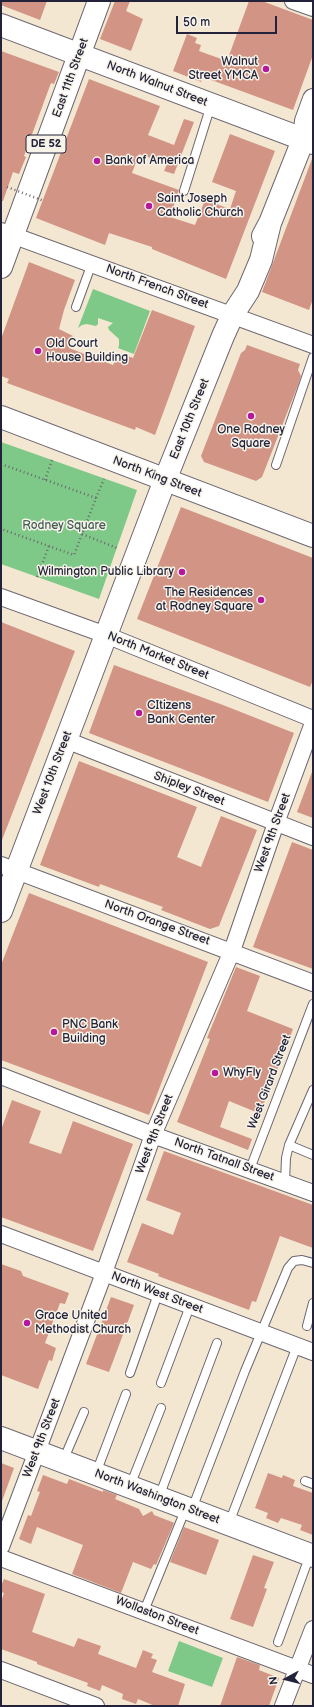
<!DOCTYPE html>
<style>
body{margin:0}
#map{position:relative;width:314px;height:1707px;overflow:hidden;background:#f4e7d2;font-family:"Balsamiq Sans",sans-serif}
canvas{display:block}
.frame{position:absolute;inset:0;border:2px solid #22223b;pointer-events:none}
.north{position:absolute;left:266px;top:1659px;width:40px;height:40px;-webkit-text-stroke:3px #f7f3e8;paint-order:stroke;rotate:263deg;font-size:11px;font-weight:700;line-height:16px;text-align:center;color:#22223b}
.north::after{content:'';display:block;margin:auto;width:14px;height:18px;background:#22223b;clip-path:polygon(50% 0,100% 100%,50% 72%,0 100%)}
.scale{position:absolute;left:176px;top:16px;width:101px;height:18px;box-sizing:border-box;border:2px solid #22223b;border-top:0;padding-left:5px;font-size:12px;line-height:14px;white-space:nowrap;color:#22223b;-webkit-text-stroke:3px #f7f3e8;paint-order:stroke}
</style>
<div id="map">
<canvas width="314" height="1707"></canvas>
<div class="frame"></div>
<div class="north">N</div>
<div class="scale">50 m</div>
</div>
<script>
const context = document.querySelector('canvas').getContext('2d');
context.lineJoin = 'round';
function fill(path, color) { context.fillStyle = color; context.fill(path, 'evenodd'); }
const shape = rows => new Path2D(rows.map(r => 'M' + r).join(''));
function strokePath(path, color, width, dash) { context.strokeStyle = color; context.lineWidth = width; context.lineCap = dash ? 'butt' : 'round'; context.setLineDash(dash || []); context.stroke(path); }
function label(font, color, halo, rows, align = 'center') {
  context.font = font + ' "Balsamiq Sans",sans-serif'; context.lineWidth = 3; context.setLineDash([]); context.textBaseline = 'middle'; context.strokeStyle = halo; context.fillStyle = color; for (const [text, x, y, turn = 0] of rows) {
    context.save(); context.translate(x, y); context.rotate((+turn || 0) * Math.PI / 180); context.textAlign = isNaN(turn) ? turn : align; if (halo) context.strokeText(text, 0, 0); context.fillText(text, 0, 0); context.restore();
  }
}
fill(shape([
 [93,289,150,311,134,354,118,348,119,346,119,339,109,330,108,327,113,323,98,318,98,324,96,326,87,324,82,325,78,328],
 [1,442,137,490,99,599,1,564],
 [179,1641,223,1658,212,1687,168,1671]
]), '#7ec987');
fill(shape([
 [1,1,47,1,40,20,1,5],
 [115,1,130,1,126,11,143,19,131,51,100,39],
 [249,1,262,1,313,20,313,55,293,110,203,77,201,82,173,71,187,34,197,38,195,43,201,45,199,51,227,61],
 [1,51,59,72,54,84,51,83,24,156,26,157,19,174,13,172,3,201,1,201],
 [89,79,160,106,148,135,174,145,184,119,194,122,174,174,164,171,167,164,139,154,132,173,179,190,170,217,195,225,205,200,230,209,236,191,212,182,230,134,275,151,226,279,152,249,152,247,109,233,105,245,36,218],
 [312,159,313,299,309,310,262,292],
 [29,262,75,280,64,310,59,329,73,336,69,348,113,365,119,353,133,358,152,310,195,326,155,435,136,427,135,430,7,383,9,379,1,376,1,339],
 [247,345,300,364,298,370,301,376,298,385,262,477,256,481,204,462,201,456,241,353,245,350],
 [181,507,313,558,313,680,310,687,137,619],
 [1,622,75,651,2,840,1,840],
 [114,665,223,705,294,733,268,802,89,733],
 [79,761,197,807,177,857,201,867,221,816,257,830,219,926,210,929,161,910,163,907,100,884,99,887,40,865],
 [312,772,313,772,313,818,297,812],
 [292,842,313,850,313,969,253,947],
 [29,893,208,962,149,1115,1,1060,1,965],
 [236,967,260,976,247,1011,293,1029,263,1106,259,1104,256,1112,229,1101,220,1127,252,1139,248,1150,177,1122,210,1039,207,1038],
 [12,1100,41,1111,29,1143,61,1154,73,1121,133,1144,93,1251,1,1217,1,1130],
 [164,1151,313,1205,313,1248,280,1236,256,1302,252,1301,249,1310,158,1276,159,1274,127,1262,142,1223,173,1235,181,1213,146,1200],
 [1,1264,21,1271,23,1276,69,1293,65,1304,60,1303,45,1343,56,1348,52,1361,49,1360,38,1389,1,1375],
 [111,1297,134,1305,109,1372,86,1364],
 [1,1463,14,1468,2,1501,1,1501],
 [268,1473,282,1478,283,1475,295,1480,293,1486,313,1493,313,1535,300,1530,302,1525,281,1518,278,1523,266,1518,268,1513,255,1508],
 [43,1475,67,1484,69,1479,103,1492,103,1490,117,1495,115,1499,139,1509,143,1516,152,1511,154,1515,172,1522,174,1523,156,1565,154,1564,151,1569,133,1562,121,1593,72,1574,83,1545,37,1527,31,1544,19,1539,28,1515,31,1516,40,1492,37,1491],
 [184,1527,219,1540,206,1575,170,1562],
 [253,1555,274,1562,264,1588,267,1589,253,1627,230,1619],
 [4,1579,45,1594,32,1632,74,1647,78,1638,101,1646,98,1654,136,1668,143,1650,153,1654,151,1658,157,1660,152,1672,185,1684,178,1706,155,1706,138,1699,136,1704,122,1699,123,1694,102,1685,100,1691,87,1686,88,1683,37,1664,37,1662,1,1649,1,1602,4,1593,1,1592,1,1586],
 [237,1657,260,1665,259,1670,279,1678,269,1706,220,1706]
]), '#d29485');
const service = shape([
 [184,191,211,105],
 [76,307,92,263],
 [276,465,313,357],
 [313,1090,289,1145,313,1155],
 [250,1169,313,1004],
 [285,1182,286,1158,289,1145],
 [307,1326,313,1303],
 [130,1373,158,1294],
 [161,1383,190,1306],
 [63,1461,84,1412],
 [96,1473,126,1394],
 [305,1481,313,1484],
 [130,1486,161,1408],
 [159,1497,217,1343],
 [192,1509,245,1371,288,1268,294,1261,302,1260,313,1263],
 [229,1523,297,1346],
 [144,1611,186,1508],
 [278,1642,310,1555]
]);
const minor = shape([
 [293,1,313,8],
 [1,231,313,345],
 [1,597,106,635,313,719],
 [66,740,313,837],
 [1,865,313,983],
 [1,1076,153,1135,313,1193],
 [1,1234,313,1352],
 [1,1547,100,1284,153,1135,232,951,276,823,313,723],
 [1,1558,313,1675],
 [1,1670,96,1706],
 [283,1706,313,1629]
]);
const tertiary = shape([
 [303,140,305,121,313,99]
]);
const secondary = shape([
 [263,236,270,223,303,140],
 [1,911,165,480,223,336,233,314,248,291,261,260,270,223],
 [1,1438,313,1556]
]);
const primary = shape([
 [1,25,313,143],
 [1,267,99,1],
 [1,417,313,536]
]);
strokePath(service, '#6c6770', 10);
strokePath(minor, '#6c6770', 18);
strokePath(tertiary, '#6c6770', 22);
strokePath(secondary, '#6c6770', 24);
strokePath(primary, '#6c6770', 24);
strokePath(shape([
 [1,464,96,498,74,555,1,529],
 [45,480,52,460],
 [96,498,104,479],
 [82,534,117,548],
 [37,577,49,546]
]), '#6c6770', 2.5, [1, 3]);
strokePath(service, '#fff', 8);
strokePath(minor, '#fff', 16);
strokePath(tertiary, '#fff', 20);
strokePath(secondary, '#fff', 22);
strokePath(primary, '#fff', 22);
strokePath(shape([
 [7,187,44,201]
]), '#6c6770', 2.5, [1, 3]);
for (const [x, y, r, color] of [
 [266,69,4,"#b5179e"],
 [97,161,4,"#b5179e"],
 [149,206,4,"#b5179e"],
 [38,351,4,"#b5179e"],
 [251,416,4,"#b5179e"],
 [182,572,4,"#b5179e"],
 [261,600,4,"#b5179e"],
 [139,713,4,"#b5179e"],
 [54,1032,4,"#b5179e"],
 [215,1073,4,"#b5179e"],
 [27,1323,4,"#b5179e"]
]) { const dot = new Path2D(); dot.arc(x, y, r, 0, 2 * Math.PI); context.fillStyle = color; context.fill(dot); strokePath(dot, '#f7f3e8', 1.5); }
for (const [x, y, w] of [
 [46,144,40]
]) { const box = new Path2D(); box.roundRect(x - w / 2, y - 9, w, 18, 3); context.fillStyle = '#f7f3e8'; context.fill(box); strokePath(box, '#22223b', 1); }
label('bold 11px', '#22223b', null, [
 ["DE 52",46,144]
]);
label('12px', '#22223b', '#f7f3e8', [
 ["Walnut",258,62,"right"],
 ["Street YMCA",258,76,"right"],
 ["Bank of America",105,161],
 ["Saint Joseph",157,199],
 ["Catholic Church",157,213],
 ["Old Court",46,344],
 ["House Building",46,358],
 ["One Rodney",251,430,"center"],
 ["Square",251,444,"center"],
 ["Wilmington Public Library",174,572,"right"],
 ["The Residences",253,593,"right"],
 ["at Rodney Square",253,607,"right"],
 ["CItizens",147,706],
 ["Bank Center",147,720],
 ["PNC Bank",62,1025],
 ["Building",62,1039],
 ["WhyFly",223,1073],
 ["Grace United",35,1316],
 ["Methodist Church",35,1330]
], 'left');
label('12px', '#22223b', '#f7f3e8', [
 ["East 11th Street",71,78,-70],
 ["North Walnut Street",157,84,21],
 ["North French Street",157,287,20],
 ["East 10th Street",190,419,-68],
 ["North King Street",157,477,21],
 ["North Market Street",158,656,22],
 ["West 10th Street",53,773,-69],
 ["Shipley Street",189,789,21],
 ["West 9th Street",273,833,-70],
 ["North Orange Street",157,923,20],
 ["West Girard Street",270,1082,-69],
 ["West 9th Street",155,1134,-69],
 ["North Tatnall Street",224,1160,20],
 ["North West Street",157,1293,21],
 ["West 9th Street",42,1438,-69],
 ["North Washington Street",157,1497,21],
 ["Wollaston Street",157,1616,21]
]);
label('12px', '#425c56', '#f7f3e8', [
 ["Rodney Square",64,526]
]);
</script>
